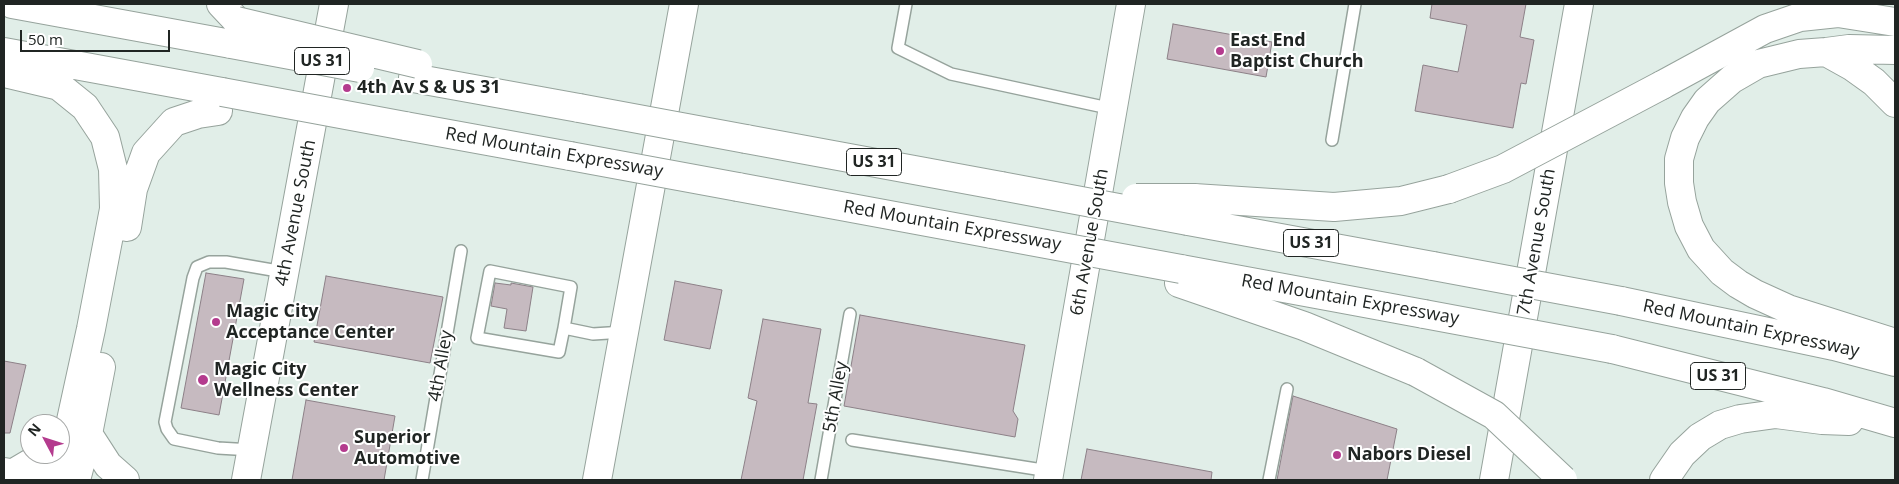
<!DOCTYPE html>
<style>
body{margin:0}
#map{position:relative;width:1899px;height:484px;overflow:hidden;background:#e1eee8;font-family:"Open Sans",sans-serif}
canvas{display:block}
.frame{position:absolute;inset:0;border:5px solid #202523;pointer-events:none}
.north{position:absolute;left:20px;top:414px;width:50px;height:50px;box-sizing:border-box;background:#fff;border:1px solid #a6a8a7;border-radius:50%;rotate:310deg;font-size:14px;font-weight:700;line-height:20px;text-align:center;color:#202523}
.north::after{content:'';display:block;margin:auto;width:18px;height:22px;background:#b43b8e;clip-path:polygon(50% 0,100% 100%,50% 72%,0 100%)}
.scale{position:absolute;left:20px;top:30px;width:150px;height:22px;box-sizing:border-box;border:2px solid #202523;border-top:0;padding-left:6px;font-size:15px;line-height:18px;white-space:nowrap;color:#202523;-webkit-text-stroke:4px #fff;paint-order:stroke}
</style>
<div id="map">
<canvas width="1899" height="484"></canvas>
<div class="frame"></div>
<div class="north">N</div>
<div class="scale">50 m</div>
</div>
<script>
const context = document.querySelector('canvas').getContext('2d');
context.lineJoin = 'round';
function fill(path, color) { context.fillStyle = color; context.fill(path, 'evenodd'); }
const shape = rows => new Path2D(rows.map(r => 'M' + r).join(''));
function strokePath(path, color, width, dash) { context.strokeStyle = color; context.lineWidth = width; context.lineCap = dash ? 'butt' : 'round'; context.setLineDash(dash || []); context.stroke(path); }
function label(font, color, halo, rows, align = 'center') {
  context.font = font + ' "Open Sans",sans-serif'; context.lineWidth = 4; context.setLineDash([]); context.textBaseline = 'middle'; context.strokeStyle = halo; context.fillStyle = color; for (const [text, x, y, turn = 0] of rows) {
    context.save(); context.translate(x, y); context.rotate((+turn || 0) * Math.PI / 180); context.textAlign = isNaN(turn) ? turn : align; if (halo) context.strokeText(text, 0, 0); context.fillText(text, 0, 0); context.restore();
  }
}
const building = shape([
 [1432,4,1526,4,1520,37,1534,40,1526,84,1521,83,1513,128,1415,111,1423,65,1458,72,1467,25,1430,18,1432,4],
 [1173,24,1272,42,1266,77,1167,59,1173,24],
 [206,273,244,279,219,415,181,408,206,273],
 [326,276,443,297,430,363,314,342,326,276],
 [675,281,722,290,710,349,664,340,675,281],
 [495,283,511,285,511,283,533,287,526,331,504,328,507,309,491,306,495,283],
 [860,315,1025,345,1013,411,1018,419,1015,437,844,406,860,315],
 [763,319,821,329,808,403,817,404,803,480,741,480,757,401,748,398,763,319],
 [4,361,26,365,10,433,4,433,4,361],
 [1293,396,1397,429,1387,480,1277,480,1293,396],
 [306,400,395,416,384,480,292,480,306,400],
 [1087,449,1212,472,1211,480,1081,480,1087,449]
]);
fill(building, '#c6bac0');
strokePath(building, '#8c8087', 1);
const lane = shape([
 [906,4,898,48,951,74,1113,109],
 [1332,140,1355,4],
 [564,328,571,287,490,271,477,338,559,352,564,328,593,334,624,332],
 [852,440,1049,471],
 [252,450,218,448,174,439,167,429,165,422,193,278,197,267,209,262,226,262,284,272],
 [422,480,461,251],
 [821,480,850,314],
 [1269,480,1287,389]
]);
const secondary = shape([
 [4,472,48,480],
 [597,480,684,4],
 [1048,480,1131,4],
 [1494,480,1579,4]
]);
const primary = shape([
 [246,480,334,4]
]);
const highway = shape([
 [12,4,231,44],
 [221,4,237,21],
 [1895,50,1849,49,1826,52,1799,54,1758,64,1732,79,1707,101,1695,118,1685,138,1679,159,1679,183,1682,202,1689,226,1701,249,1722,272,1738,284,1755,294,1788,309,1895,343],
 [4,52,222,92],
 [1826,52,1853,67,1874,82,1895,103],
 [4,73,59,86,85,107,105,137,113,169,114,209,91,329,58,480],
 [413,78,579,108],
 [1662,85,1765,29,1800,17,1838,13,1895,22],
 [405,126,570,156],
 [746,139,1001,186],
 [738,187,992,234],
 [1194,198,1334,207,1401,201,1449,189],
 [1188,221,1433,266],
 [127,227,133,189,146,153,174,122,198,114,218,111],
 [1181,269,1424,314],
 [1179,283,1304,326,1416,372],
 [1621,301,1834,346,1895,362],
 [1612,349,1823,402,1895,423],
 [88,434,108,465,125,480],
 [12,474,46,454],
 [76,480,88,434,101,367],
 [1664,480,1682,454,1700,437,1720,425,1740,419,1776,414,1822,420,1849,421]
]);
strokePath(lane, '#96a39c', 14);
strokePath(secondary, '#96a39c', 30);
strokePath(primary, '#96a39c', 30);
strokePath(highway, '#96a39c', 30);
strokePath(lane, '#fff', 11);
strokePath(secondary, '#fff', 28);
strokePath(primary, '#fff', 28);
strokePath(highway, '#fff', 28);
const highwayBridge = shape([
 [237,21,418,64],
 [231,44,360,68],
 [222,92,405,126],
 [579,108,746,139],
 [570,156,738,187],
 [1001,186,1188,221],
 [1449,189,1503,169,1662,85],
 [1136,198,1194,198],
 [992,234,1181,269],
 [1433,266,1621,301],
 [1424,314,1612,349],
 [1416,372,1494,415,1563,480]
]);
strokePath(highwayBridge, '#96a39c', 30, []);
strokePath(highwayBridge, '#fff', 28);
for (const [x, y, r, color] of [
 [1220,51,5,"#b43b8e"],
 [347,88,5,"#b43b8e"],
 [216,322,5,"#b43b8e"],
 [203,380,6,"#b43b8e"],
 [344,448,5,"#b43b8e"],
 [1337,455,5,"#b43b8e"]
]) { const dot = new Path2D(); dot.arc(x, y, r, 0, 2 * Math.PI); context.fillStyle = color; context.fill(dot); strokePath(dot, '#fff', 2); }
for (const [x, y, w] of [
 [322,61,55],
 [874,162,55],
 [1311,243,55],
 [1718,376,55]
]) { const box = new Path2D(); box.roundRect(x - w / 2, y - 13.5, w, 27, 4); context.fillStyle = '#fff'; context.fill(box); strokePath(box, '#202523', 1); }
label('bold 16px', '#202523', null, [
 ["US 31",322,61],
 ["US 31",874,162],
 ["US 31",1311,243],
 ["US 31",1718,376]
]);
label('bold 18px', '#202523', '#fff', [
 ["East End",1230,41],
 ["Baptist Church",1230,62],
 ["4th Av S & US 31",357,88],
 ["Magic City",226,312],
 ["Acceptance Center",226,333],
 ["Magic City",214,370],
 ["Wellness Center",214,391],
 ["Superior",354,438],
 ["Automotive",354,459],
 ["Nabors Diesel",1347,455]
], 'left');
label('18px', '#202523', '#fff', [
 ["Red Mountain Expressway",554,153,10],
 ["4th Avenue South",296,213,-79],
 ["Red Mountain Expressway",952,226,10],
 ["6th Avenue South",1090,242,-80],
 ["7th Avenue South",1537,242,-80],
 ["Red Mountain Expressway",1350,300,10],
 ["Red Mountain Expressway",1751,329,12],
 ["4th Alley",441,366,-80],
 ["5th Alley",836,397,-80]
]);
</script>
